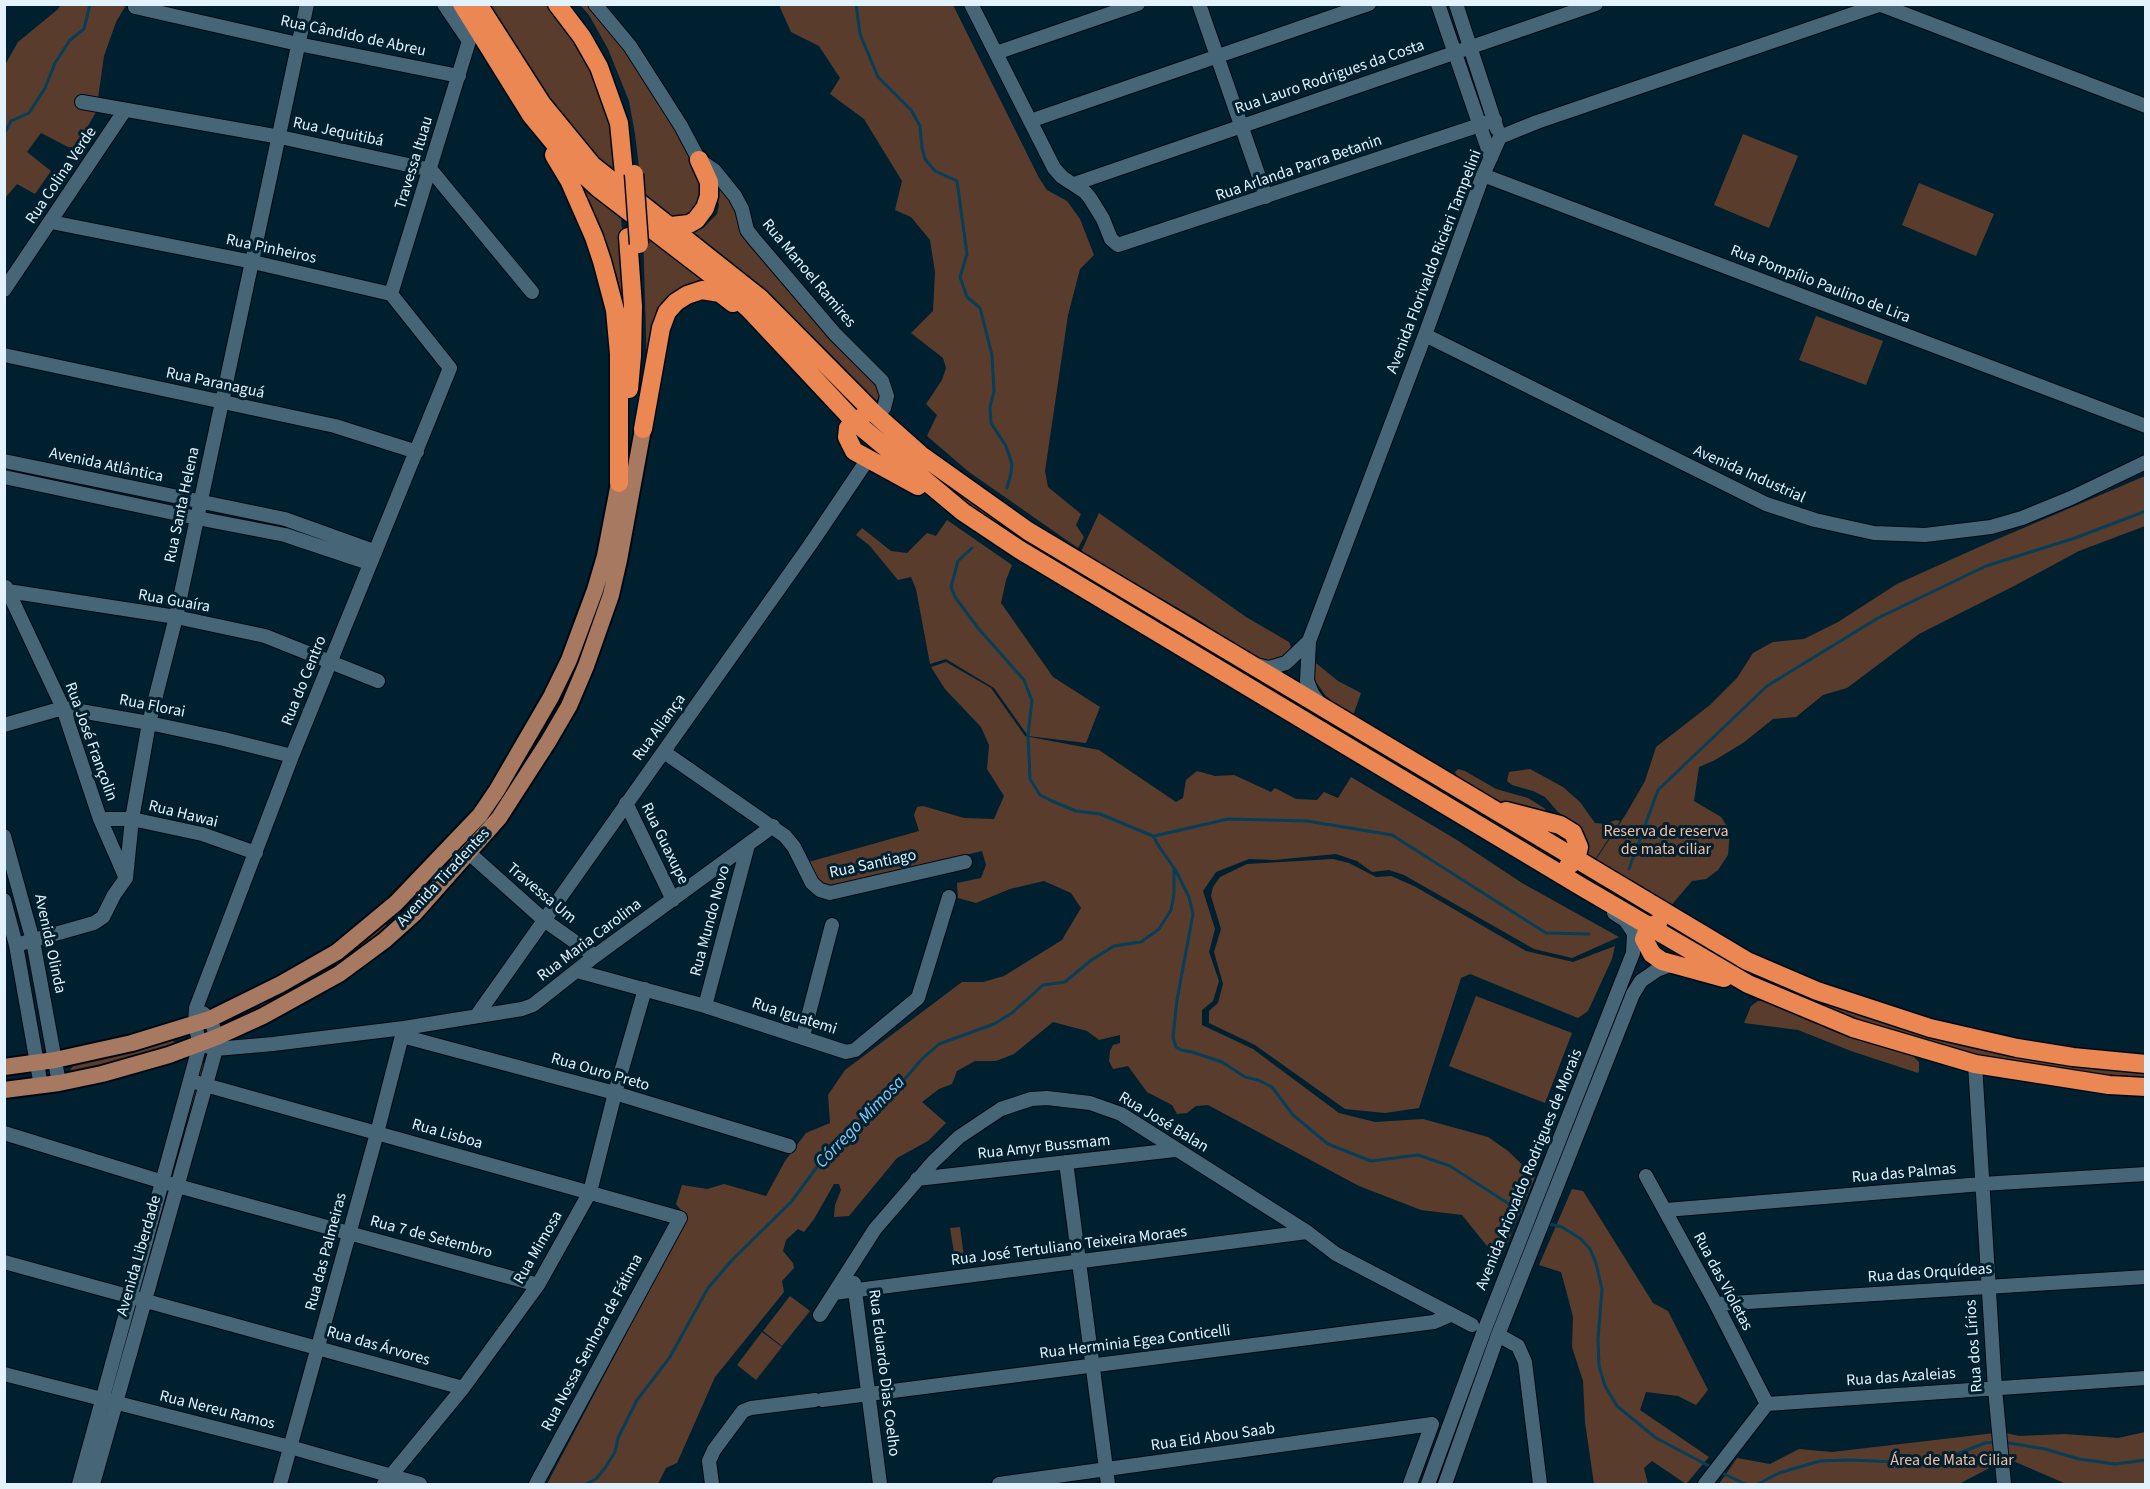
<!DOCTYPE html>
<meta charset="utf-8">
<style>
body{margin:0}
#map{position:relative;width:2150px;height:1489px;overflow:hidden;background:#01202f;font-family:"Source Sans 3",sans-serif}
canvas{display:block}
.frame{position:absolute;inset:0;border:6px solid #e2f3fe;pointer-events:none}
</style>
<div id="map">
<canvas width="2150" height="1489"></canvas>
<div class="frame"></div>
</div>
<script>
const context = document.querySelector('canvas').getContext('2d');
context.lineJoin = 'round';
function fill(path, color) { context.fillStyle = color; context.fill(path, 'evenodd'); }
const shape = rows => new Path2D(rows.map(r => 'M' + r).join(''));
function strokePath(path, color, width, dash) { context.strokeStyle = color; context.lineWidth = width; context.lineCap = dash ? 'butt' : 'round'; context.setLineDash(dash || []); context.stroke(path); }
function label(font, color, halo, rows, align = 'center') {
  context.font = font + ' "Source Sans 3",sans-serif'; context.lineWidth = 6; context.setLineDash([]); context.textBaseline = 'middle'; context.strokeStyle = halo; context.fillStyle = color; for (const [text, x, y, turn = 0] of rows) {
    context.save(); context.translate(x, y); context.rotate((+turn || 0) * Math.PI / 180); context.textAlign = isNaN(turn) ? turn : align; if (halo) context.strokeText(text, 0, 0); context.fillText(text, 0, 0); context.restore();
  }
}
fill(shape([
 [61,5,126,5,116,22,104,56,96,112,74,150,41,133,27,152,51,171,35,194,17,184,5,198,5,65,18,42,57,10],
 [487,5,550,5,594,65,612,130,614,175,576,141],
 [580,5,591,5,622,43,690,153,705,192,696,213,672,220,643,200,635,134,629,101,608,49,589,15],
 [779,5,953,5,1039,178,1047,190,1067,201,1080,219,1094,255,1080,269,1068,315,1045,471,1048,487,1081,514,1076,525,1084,537,1078,548,969,472,927,436,937,415,926,404,942,380,946,368,943,358,911,333,933,311,935,272,930,240,911,217,895,210,902,181,864,119,830,94,840,78,819,46,791,32],
 [1743,134,1798,156,1769,228,1714,205],
 [1919,183,1994,214,1976,256,1902,225],
 [719,186,728,192,749,243,765,263,830,340,877,386,880,394,874,406,690,233,703,228,717,214,719,205,716,190],
 [582,187,621,219,626,276,627,331,617,276,604,239],
 [643,231,714,283,676,292,647,368],
 [1816,316,1883,341,1866,385,1799,360],
 [917,463,1560,858,1551,856,1469,809,1430,789,965,506],
 [2145,476,2145,526,2079,551,2014,586,1919,634,1847,688,1823,695,1796,717,1773,719,1743,743,1715,760,1699,767,1694,801,1721,817,1730,831,1728,855,1718,870,1706,879,1692,881,1669,908,1595,861,1626,814,1645,781,1656,747,1710,705,1737,678,1753,653,1773,642,1804,639,1838,622,1897,584,1979,547],
 [1099,513,1246,617,1289,642,1291,647,1288,653,1272,661,1257,658,1197,619,1081,552],
 [947,520,1012,565,1006,580,1001,603,1053,677,1100,707,1086,743,1028,736,994,688,946,659,930,664,916,589,911,577,898,580,869,545,856,535,862,528,891,551,907,553,927,533,936,536],
 [1311,659,1338,681,1361,693,1353,716,1336,705,1325,695,1316,682,1312,669],
 [946,662,991,688,1025,736,1099,750,1176,802,1183,798,1186,780,1197,771,1215,776,1234,775,1271,792,1275,788,1296,799,1317,800,1324,792,1338,798,1351,777,1457,840,1522,883,1619,937,1572,958,1534,949,1404,875,1389,870,1372,872,1357,861,1336,854,1274,860,1249,859,1216,872,1203,891,1215,929,1209,952,1219,981,1213,1001,1202,1010,1202,1025,1253,1049,1339,1113,1375,1122,1423,1119,1488,1137,1508,1151,1535,1177,1503,1254,1487,1246,1462,1215,1421,1210,1359,1186,1208,1105,1196,1106,1187,1113,1177,1114,1172,1105,1147,1092,1128,1066,1113,1069,1109,1061,1110,1051,1113,1045,1120,1043,1120,1035,1099,1040,1087,1031,1053,1022,1014,1054,996,1061,975,1061,957,1071,952,1084,939,1089,922,1102,946,1123,928,1141,897,1158,849,1216,834,1217,835,1205,841,1190,839,1184,834,1184,814,1219,804,1232,798,1229,786,1240,783,1251,793,1263,794,1268,782,1281,784,1292,715,1377,677,1463,666,1468,658,1484,547,1484,687,1218,676,1204,682,1185,707,1189,724,1184,766,1196,785,1161,806,1133,830,1123,828,1095,845,1070,962,982,983,982,1004,976,1062,940,1081,908,1071,893,1044,881,1010,889,976,903,958,898,957,883,981,878,986,865,982,851,828,888,820,884,805,863,919,831,914,815,917,807,923,806,964,818,994,819,1004,796,987,769,989,745,981,727,945,689,931,667],
 [1458,769,1465,771,1496,789,1528,798,1544,808,1553,818,1516,810,1497,801,1457,776,1455,772],
 [1530,769,1563,787,1580,802,1595,823,1605,824,1616,820,1620,821,1594,861,1584,856,1587,846,1586,836,1578,825,1558,812,1545,797,1533,791,1512,785,1507,781,1509,772],
 [1333,859,1349,863,1376,877,1391,876,1414,886,1526,951,1573,962,1615,946,1612,959,1588,1011,1578,1018,1470,974,1461,978,1419,1108,1385,1113,1345,1109,1255,1045,1209,1023,1209,1011,1218,1003,1223,984,1214,952,1221,929,1211,896,1213,887,1220,877,1247,864],
 [385,922,387,927,337,964,332,971,260,1009,260,1003],
 [1670,929,1747,972,1822,1000,2145,1070,2145,1080,2095,1076,2053,1070,1954,1051,1907,1039,1769,988],
 [1476,996,1572,1033,1545,1103,1449,1066],
 [1758,1001,1766,1001,1909,1052,1919,1062,1919,1071,1918,1073,1851,1051,1798,1030,1744,1023,1751,1006],
 [170,1040,175,1042,172,1047,75,1072,70,1070,74,1065],
 [202,1062,205,1064,174,1181,169,1176,200,1063],
 [1572,1189,1583,1191,1653,1303,1668,1311,1708,1390,1696,1405,1678,1396,1646,1392,1640,1410,1709,1457,1686,1484,1652,1461,1644,1468,1648,1484,1594,1484,1585,1422,1583,1381,1572,1347,1573,1317,1566,1290,1561,1272,1539,1265],
 [960,1227,965,1264,956,1265,950,1228],
 [790,1296,810,1311,782,1346,763,1331],
 [762,1332,782,1347,756,1380,737,1365],
 [1489,1340,1490,1342,1440,1484,1432,1484,1486,1341],
 [2002,1432,2019,1436,2065,1434,2118,1438,2145,1432,2145,1484,2064,1483,2004,1457],
 [1995,1433,1997,1464,1959,1484,1719,1484,1737,1458,1770,1464,1799,1449,1832,1452]
]), '#5a3c2d');
strokePath(shape([
 [856,4,860,34,878,77,911,110,920,126,922,148,925,159,935,171,957,181,967,254,960,277,967,297,980,308,992,355,994,391,990,407,991,423,1006,446,1012,464,1011,473,1007,488],
 [4,134,11,121,29,113,45,88,55,63,70,40,84,29,90,4],
 [1154,836,1228,819,1307,821,1392,835,1546,933,1589,934],
 [1175,869,1189,897,1193,914,1177,1000,1173,1037,1176,1047,1181,1050,1192,1052,1222,1062,1245,1077,1258,1080,1272,1087,1293,1115,1328,1144,1371,1161,1418,1155,1450,1166,1526,1215],
 [1629,869,1658,790,1767,686,1878,618,1986,566,2075,538,2146,511],
 [1545,1223,1562,1227,1581,1239,1590,1249,1596,1263,1602,1289,1598,1339,1599,1366,1605,1386,1617,1406,1656,1438,1711,1467],
 [2003,1442,2045,1449,2079,1459,2115,1464,2146,1460],
 [1720,1472,1745,1484],
 [586,1484,596,1479,605,1468,615,1452,618,1438,637,1400,670,1357,708,1288,733,1259,792,1201,822,1160,839,1146,862,1122,879,1109,922,1059,939,1044,994,1024,1012,1013,1043,985,1065,982,1090,961,1114,946,1141,942,1159,929,1171,910,1174,894,1174,868,1160,848,1153,836,1100,814,1076,811,1052,801,1040,795,1030,779,1028,735,1032,701,1024,680,978,628,955,597,951,587,958,561,972,548],
 [1758,1484,1779,1473,1820,1461,1849,1460,1921,1463,1952,1456,1985,1443,1996,1442]
]), '#043e58', 3);
const minor = shape([
 [595,4,630,46,681,126,699,160,714,170,735,196,742,209,747,230,754,239,835,334,882,381,887,396,884,408,876,415],
 [971,4,1054,168,1062,177,1085,192,1090,198,1103,219,1111,239,1118,245,1495,120],
 [1199,4,1266,197],
 [1438,4,1491,158],
 [1456,4,1497,129],
 [1881,5,2146,106],
 [135,7,298,44,459,76],
 [996,53,1138,4],
 [82,102,280,137,431,170,532,292],
 [1030,121,1369,4],
 [1483,175,2146,426],
 [1074,184,1596,4],
 [51,222,253,262,391,294,450,368,292,756,196,1008,195,1025,200,1044],
 [4,290,125,110],
 [391,294,469,41,444,4],
 [1425,335,1766,504,1815,520,1874,533,1925,535,1991,527,2022,518,2071,498,2146,462],
 [4,355,335,426,417,452],
 [4,461,285,519,374,551],
 [4,477,197,518,285,535,369,563],
 [6,587,63,708,100,819,125,876],
 [8,591,176,617,265,636,378,681],
 [1256,665,1269,668,1286,663,1309,641],
 [1320,704,1312,693,1307,681,1309,641,1425,335,1483,175,1500,137,1537,122,1882,4],
 [4,725,63,708,149,723,224,739,292,756],
 [664,752,785,836,794,847,812,883,820,890,830,893,965,862],
 [626,803,673,900],
 [100,819,132,819,202,834,256,853],
 [4,836,33,941,59,1083],
 [469,853,544,920,595,956],
 [4,900,16,945,41,1086],
 [16,945,94,923,103,917,114,895,126,878,132,819,149,723,176,617,307,4],
 [577,971,705,1006,846,1052,855,1050,918,998,949,897],
 [705,1006,748,845],
 [477,1015,810,545,868,459],
 [402,1036,615,1093,789,1146],
 [803,1036,832,925],
 [200,1044,216,1049,273,1044,404,1028,522,1009,533,1005,595,956,773,826],
 [1975,1064,1995,1389,2004,1484],
 [191,1081,680,1218,536,1484],
 [4,1133,163,1182,538,1285],
 [1066,1162,1108,1484],
 [1646,1176,1716,1304,1767,1404],
 [917,1179,1175,1150],
 [1666,1210,1982,1184,2146,1174],
 [4,1262,463,1388],
 [854,1283,880,1484],
 [834,1293,1307,1232],
 [1716,1304,2146,1277],
 [820,1315,875,1229,933,1162,959,1137,1001,1109,1031,1099,1047,1098,1090,1103,1121,1114,1307,1232,1336,1254,1472,1325],
 [1498,1335,1518,1346,1525,1362,1540,1484],
 [4,1374,290,1447,420,1484],
 [822,1400,1434,1322,1450,1315],
 [1767,1404,2146,1378],
 [79,1484,200,1044],
 [93,1484,216,1049,217,1037,210,1019,203,1013],
 [280,1484,377,1133,404,1028],
 [384,1484,463,1388,538,1285,590,1192,615,1093,645,989],
 [712,1484,709,1461,714,1450,743,1411,751,1408,815,1400],
 [999,1484,1432,1424,1410,1484],
 [1428,1484,1484,1331,1633,953,1634,933,1625,920,1614,913],
 [1445,1484,1498,1335,1633,994,1641,981,1657,970,1673,964],
 [1705,1484,1767,1404]
]);
const major = shape([
 [4,1067,55,1060,132,1043,210,1019,281,984,337,952,396,903,480,815,497,790,551,697,569,660,595,590,605,556,619,483],
 [4,1090,59,1083,102,1074,169,1055,217,1037,263,1016,339,974,385,940,415,913,499,818,548,742,569,706,586,666,611,595,619,560,643,429]
]);
const highway = shape([
 [462,4,531,115,569,161,597,187,709,273,750,310,854,421,963,512,1020,550,1582,887,1748,984,1853,1028,1975,1064,2109,1085,2146,1087],
 [478,4,542,104,592,165,760,298,876,415,921,455,1028,531,1747,961,1817,991,1930,1028,2017,1048,2073,1057,2146,1064],
 [557,4,582,37,599,67,619,123,624,174],
 [554,155,569,180,594,237,602,261,615,310,619,354,619,483],
 [671,226,689,224,696,220,705,208,709,196,709,182,699,160],
 [628,237,633,306,632,356,629,389],
 [862,417,854,421,848,428,847,437,854,451,918,486],
 [643,429,661,328,667,312,676,302,687,295,702,290,720,293,733,303],
 [1506,811,1560,825,1573,833,1579,847,1576,860,1568,866],
 [1658,923,1649,927,1644,939,1652,954,1662,961,1724,978]
]);
strokePath(minor, '#000913', 16);
strokePath(major, '#000913', 20);
strokePath(highway, '#000913', 21);
strokePath(minor, '#466577', 14);
strokePath(major, '#a87961', 16);
strokePath(highway, '#ea8753', 18);
const highwayBridge = shape([
 [634,174,639,244]
]);
strokePath(highwayBridge, '#000913', 21, []);
strokePath(highwayBridge, '#ea8753', 18);
label('16px', '#e2f3fe', '#01202f', [
 ["Rua Cândido de Abreu",353,37,12],
 ["Rua Lauro Rodrigues da Costa",1330,78,-19],
 ["Rua Jequitibá",338,133,12],
 ["Travessa Ituau",415,163,-73],
 ["Rua Arlanda Parra Betanin",1299,169,-19],
 ["Rua Colina Verde",62,176,-56],
 ["Rua Pinheiros",271,250,12],
 ["Avenida Florivaldo Ricieri Tampelini",1435,262,-69],
 ["Rua Manoel Ramires",808,274,50],
 ["Rua Pompílio Paulino de Lira",1820,285,21],
 ["Rua Paranaguá",215,384,12],
 ["Avenida Atlântica",106,466,12],
 ["Avenida Industrial",1749,475,24],
 ["Rua Santa Helena",183,505,-78],
 ["Rua Guaíra",174,602,10],
 ["Rua do Centro",305,681,-68],
 ["Rua Florai",152,707,11],
 ["Rua Aliança",660,728,-54],
 ["Rua José Françolin",90,742,70],
 ["Rua Hawai",183,815,14],
 ["Rua Guaxupe",664,844,64],
 ["Rua Santiago",873,865,-12],
 ["Avenida Tiradentes",444,878,-47],
 ["Travessa Um",541,894,40],
 ["Rua Mundo Novo",711,921,-75],
 ["Rua Maria Carolina",590,941,-37],
 ["Avenida Olinda",49,944,78],
 ["Rua Iguatemi",794,1017,18],
 ["Rua Ouro Preto",600,1073,16],
 ["Rua José Balan",1163,1123,31],
 ["Rua Lisboa",447,1135,16],
 ["Rua Amyr Bussmam",1044,1148,-6],
 ["Avenida Ariovaldo Rodrigues de Morais",1530,1170,-68],
 ["Rua das Palmas",1904,1174,-5],
 ["Rua 7 de Setembro",431,1238,15],
 ["Rua José Tertuliano Teixeira Moraes",1069,1247,-7],
 ["Rua Mimosa",539,1248,-60],
 ["Rua das Palmeiras",327,1252,-75],
 ["Avenida Liberdade",140,1256,-74],
 ["Rua das Orquídeas",1930,1274,-4],
 ["Rua das Violetas",1722,1282,62],
 ["Rua Nossa Senhora de Fátima",593,1343,-62],
 ["Rua Herminia Egea Conticelli",1135,1343,-7],
 ["Rua dos Lírios",1975,1346,-94],
 ["Rua das Árvores",378,1347,16],
 ["Rua Eduardo Dias Coelho",883,1373,83],
 ["Rua das Azaleias",1901,1378,-4],
 ["Rua Nereu Ramos",217,1411,14],
 ["Rua Eid Abou Saab",1213,1438,-8]
]);
label('16px', '#f8bc9f', '#01202f', [
 ["Reserva de reserva",1666,832],
 ["de mata ciliar",1666,850],
 ["Área de Mata Ciliar",1952,1461]
]);
label('italic 18px', '#7fcefa', '#01202f', [
 ["Córrego Mimosa",861,1123,-46]
]);
</script>
